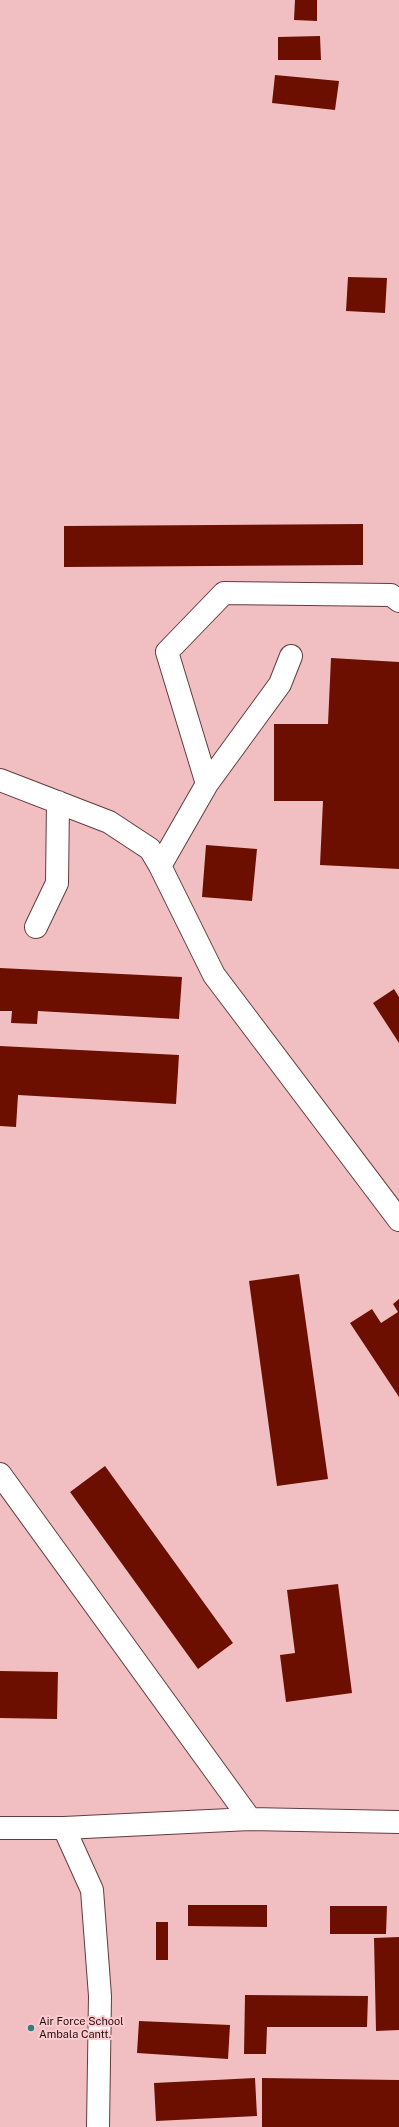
<!DOCTYPE html>
<style>
body{margin:0}
canvas{display:block;background:#f1bfc2}
</style>
<canvas width="399" height="2127"></canvas>
<script>
const context = document.querySelector('canvas').getContext('2d');
context.lineJoin = 'round';
function fill(path, color) { context.fillStyle = color; context.fill(path, 'evenodd'); }
const shape = rows => new Path2D(rows.map(r => 'M' + r).join(''));
function strokePath(path, color, width, dash) { context.strokeStyle = color; context.lineWidth = width; context.lineCap = dash ? 'butt' : 'round'; context.setLineDash(dash || []); context.stroke(path); }
function label(font, color, halo, rows, align = 'center') {
  context.font = font + ' "Public Sans",sans-serif'; context.lineWidth = 4; context.setLineDash([]); context.textBaseline = 'middle'; context.strokeStyle = halo; context.fillStyle = color; for (const [text, x, y, turn = 0] of rows) {
    context.save(); context.translate(x, y); context.rotate((+turn || 0) * Math.PI / 180); context.textAlign = isNaN(turn) ? turn : align; if (halo) context.strokeText(text, 0, 0); context.fillText(text, 0, 0); context.restore();
  }
}
fill(shape([
 [295,0,317,0,317,21,294,20],
 [320,36,321,60,278,60,278,37],
 [275,75,339,81,335,110,272,103],
 [348,277,387,278,385,313,346,311],
 [363,524,363,565,64,567,64,526],
 [331,658,399,662,399,869,320,865,323,801,274,801,274,724,328,724],
 [206,845,257,849,252,901,202,897],
 [0,968,182,977,179,1019,38,1011,37,1024,11,1023,12,1011,0,1011],
 [394,989,399,997,399,1043,373,1003],
 [0,1046,179,1055,176,1104,18,1095,16,1127,0,1126],
 [299,1274,328,1479,277,1486,249,1281],
 [399,1299,399,1397,350,1323,372,1309,381,1323,398,1312,393,1304],
 [105,1466,233,1643,198,1669,70,1492],
 [338,1584,352,1693,286,1702,280,1655,295,1653,287,1590],
 [0,1671,58,1672,57,1719,0,1718],
 [188,1905,267,1905,267,1927,188,1926],
 [330,1906,387,1906,386,1934,330,1934],
 [156,1922,168,1922,168,1960,156,1960],
 [399,1937,399,2030,376,2031,374,1938],
 [245,1995,368,1996,367,2027,267,2027,266,2054,244,2054],
 [139,2021,230,2025,228,2059,137,2053],
 [255,2078,257,2116,156,2121,154,2083],
 [262,2078,399,2080,399,2127,262,2127]
]), '#6c0f00');
const minor = shape([
 [399,601,391,595,224,593,167,652,207,784,160,866,214,975,399,1220],
 [0,780,109,822,150,849,160,866],
 [207,784,280,684,291,656],
 [36,927,57,883,58,802],
 [0,1474,250,1819],
 [0,1828,64,1828,250,1819,399,1822],
 [64,1828,92,1890,100,1996,98,2127]
]);
strokePath(minor, '#643b3f', 24);
strokePath(minor, '#fff', 22);
for (const [x, y, r, color] of [
 [31,2028,4,"#347c7b"]
]) { const dot = new Path2D(); dot.arc(x, y, r, 0, 2 * Math.PI); context.fillStyle = color; context.fill(dot); strokePath(dot, '#fecbcf', 1.5); }
label('11px', '#200f11', '#fecbcf', [
 ["Air Force School",39,2022],
 ["Ambala Cantt.",39,2035]
], 'left');
</script>
